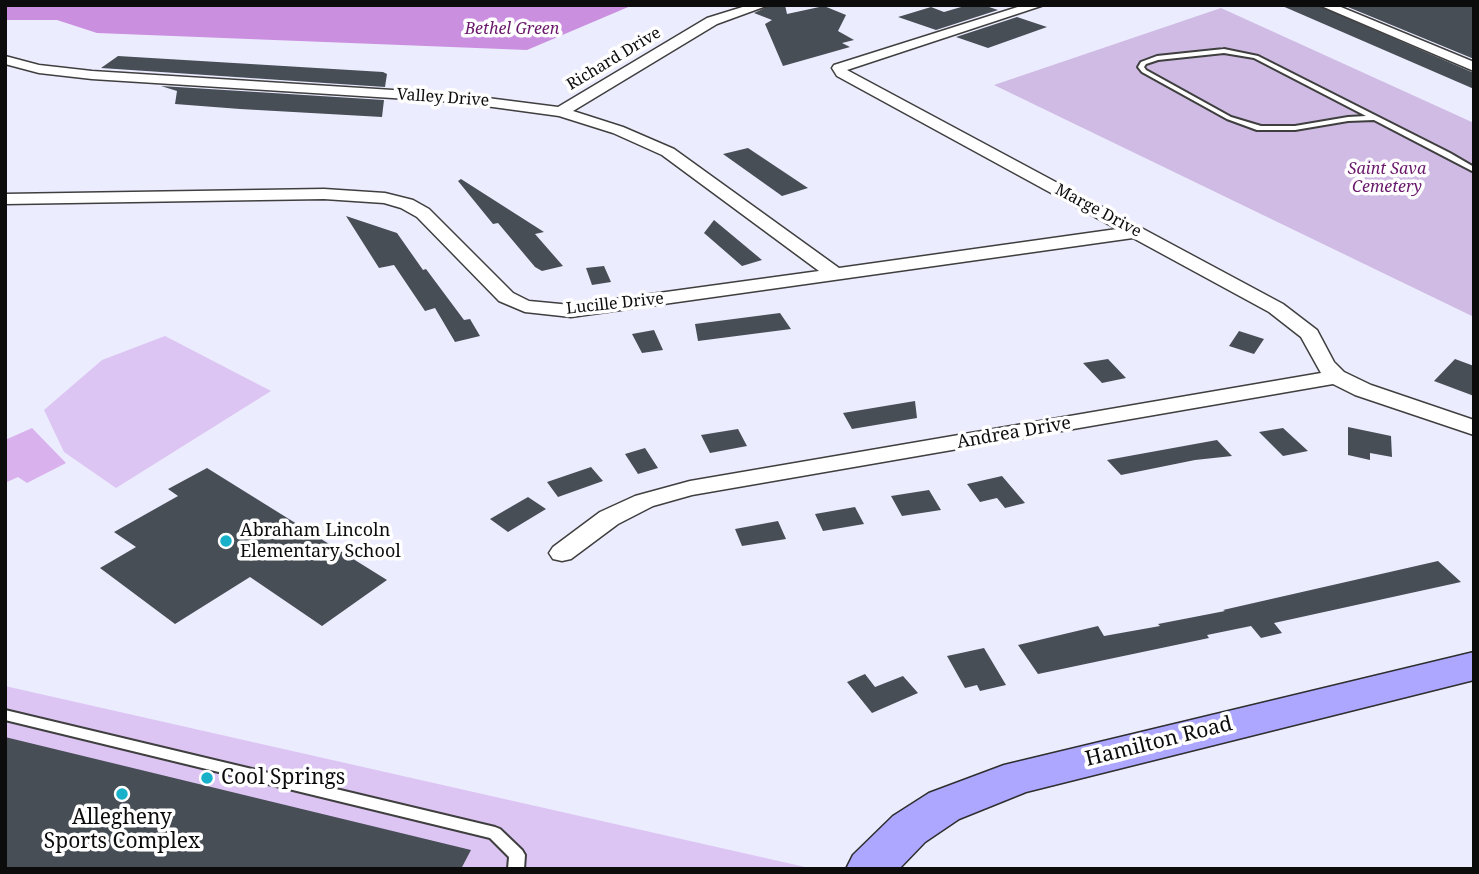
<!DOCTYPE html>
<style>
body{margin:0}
#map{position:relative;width:1479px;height:874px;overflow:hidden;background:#ececff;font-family:"Noto Serif",serif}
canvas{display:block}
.frame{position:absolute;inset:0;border:7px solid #0c0c0c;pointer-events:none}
</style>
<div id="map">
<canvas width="1479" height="874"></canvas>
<div class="frame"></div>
</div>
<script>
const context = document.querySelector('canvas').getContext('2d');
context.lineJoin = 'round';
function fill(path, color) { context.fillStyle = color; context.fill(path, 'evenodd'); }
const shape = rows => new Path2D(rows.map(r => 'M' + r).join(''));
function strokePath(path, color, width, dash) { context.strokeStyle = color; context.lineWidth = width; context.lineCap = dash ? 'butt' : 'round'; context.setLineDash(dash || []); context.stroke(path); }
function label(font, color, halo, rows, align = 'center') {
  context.font = font + ' "Noto Serif",serif'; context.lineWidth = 7; context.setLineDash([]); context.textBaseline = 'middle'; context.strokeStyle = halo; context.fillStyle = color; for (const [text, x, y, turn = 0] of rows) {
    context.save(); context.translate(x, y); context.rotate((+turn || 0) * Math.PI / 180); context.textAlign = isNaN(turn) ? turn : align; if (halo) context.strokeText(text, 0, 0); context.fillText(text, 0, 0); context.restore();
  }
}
fill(shape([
 [32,428,66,463,27,483,18,477,5,483,5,440]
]), '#d9b2ed');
fill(shape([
 [5,5,633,5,527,50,97,33,57,20,5,20]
]), '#ca90df');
fill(shape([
 [1221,8,1474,123,1474,317,994,85]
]), '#cfbbe3');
fill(shape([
 [165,336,271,391,116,488,64,452,44,410,102,360],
 [5,686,814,869,5,869]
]), '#ddc5f3');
fill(shape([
 [771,5,785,5,787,14,824,6,846,15,838,31,854,40,842,43,850,47,783,66,765,24,772,20,754,13],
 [968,5,983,5,998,10,936,30,898,17,931,7,944,12],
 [1280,5,1317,5,1474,73,1474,89],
 [1343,5,1474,5,1474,59],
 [1017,17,1047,27,988,48,956,37],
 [118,56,383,72,387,74,385,87,101,68],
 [161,86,384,100,382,117,240,109,175,104,177,91],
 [748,148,808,188,782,196,723,154],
 [461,179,544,232,535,234,563,266,542,271,535,267,498,223,493,224,458,181],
 [346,216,397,233,423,270,426,269,464,320,470,319,480,336,455,342,435,308,425,311,394,265,379,268],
 [714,220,762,260,742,266,704,233],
 [604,266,611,282,592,285,586,268],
 [780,313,791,329,698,341,695,324],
 [654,330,663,350,642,353,632,334],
 [1239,331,1264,339,1254,354,1229,346],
 [1108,359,1126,378,1102,383,1083,363],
 [1455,359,1474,366,1474,396,1434,381],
 [915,401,917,418,852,429,843,413],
 [1348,427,1391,436,1392,457,1370,453,1370,460,1348,455],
 [1283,428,1308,451,1283,456,1259,432],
 [738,429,747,446,710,453,701,435],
 [1217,440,1232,456,1195,460,1121,475,1107,460],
 [645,448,658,468,638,474,625,454],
 [591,467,603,481,558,497,547,482],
 [207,468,387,580,322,626,250,577,175,624,100,568,136,547,114,532,178,496,168,489],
 [1002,476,1025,503,1005,508,997,498,980,502,967,484],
 [929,490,941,510,902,516,891,496],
 [528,497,546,509,508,532,490,519],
 [855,507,864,524,823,531,815,514],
 [778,521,786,539,742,546,735,529],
 [1438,561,1461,582,1274,623,1282,633,1261,638,1251,626,1207,635,1209,638,1038,674,1018,645,1098,626,1104,636,1160,626,1158,624,1225,611,1223,610],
 [984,648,1006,685,980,691,977,685,965,688,947,656],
 [865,674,875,687,903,676,918,693,872,713,847,682],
 [5,737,471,850,461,869,5,869]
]), '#484e56');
const lane = shape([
 [1224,49,1258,56,1450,153,1474,167,1474,172,1374,120,1348,121,1295,130,1257,130,1227,119,1142,72,1138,67,1141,62,1157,56,1224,49],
 [1224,53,1254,58,1366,116,1348,117,1295,126,1261,126,1231,117,1146,70,1144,67,1146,64,1158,60,1224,53],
 [5,710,495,827,500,829,522,850,525,855,524,869,508,869,509,857,490,838,5,720,5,710]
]);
const street = shape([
 [749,5,769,5,717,24,573,111,623,127,674,149,839,268,1117,229,837,76,832,68,834,65,1024,5,1044,5,847,70,1283,304,1317,330,1334,362,1344,372,1371,385,1474,420,1474,435,1355,395,1333,384,692,495,653,506,618,524,571,559,562,561,553,559,549,553,553,547,600,512,635,496,690,481,1321,373,1301,337,1269,312,1133,238,571,317,525,312,499,301,417,217,401,208,384,203,324,199,5,204,5,194,324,189,385,193,413,200,429,209,513,293,529,301,571,305,819,271,662,155,613,133,559,116,456,102,92,79,39,73,5,64,5,56,39,65,92,71,456,94,558,107,707,18,749,5],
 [1319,5,1336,5,1474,62,1474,71,1319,5]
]);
const secondary = shape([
 [1474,652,1474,680,1026,792,959,819,925,842,899,869,846,869,853,855,893,816,929,793,1004,765,1474,652]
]);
strokePath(lane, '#3f3f3f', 4);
strokePath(street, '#3f3f3f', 3);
strokePath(secondary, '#2e2e2e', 3);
fill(lane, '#fff');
fill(street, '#fff');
fill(secondary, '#ada7ff');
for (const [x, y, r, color] of [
 [226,541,7,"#18b1c9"],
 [207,778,7,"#18b1c9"],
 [122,794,7,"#18b1c9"]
]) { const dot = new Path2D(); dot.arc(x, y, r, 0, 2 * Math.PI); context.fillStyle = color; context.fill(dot); strokePath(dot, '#fff', 2.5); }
label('italic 16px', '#68176a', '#fff', [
 ["Bethel Green",512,29],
 ["Saint Sava",1387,169],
 ["Cemetery",1387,187]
]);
label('16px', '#0c0c0c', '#fff', [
 ["Richard Drive",614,59,-31],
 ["Valley Drive",443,98,4],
 ["Marge Drive",1098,211,28],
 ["Lucille Drive",615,304,-6]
]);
label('18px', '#0c0c0c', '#fff', [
 ["Andrea Drive",1014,433,-10]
]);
label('18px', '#0c0c0c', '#fff', [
 ["Abraham Lincoln",240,531],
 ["Elementary School",240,552]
], 'left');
label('21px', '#0c0c0c', '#fff', [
 ["Hamilton Road",1159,742,-14]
]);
label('21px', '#0c0c0c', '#fff', [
 ["Cool Springs",221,778],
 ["Allegheny",122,818,"center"],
 ["Sports Complex",122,842,"center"]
], 'left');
</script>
